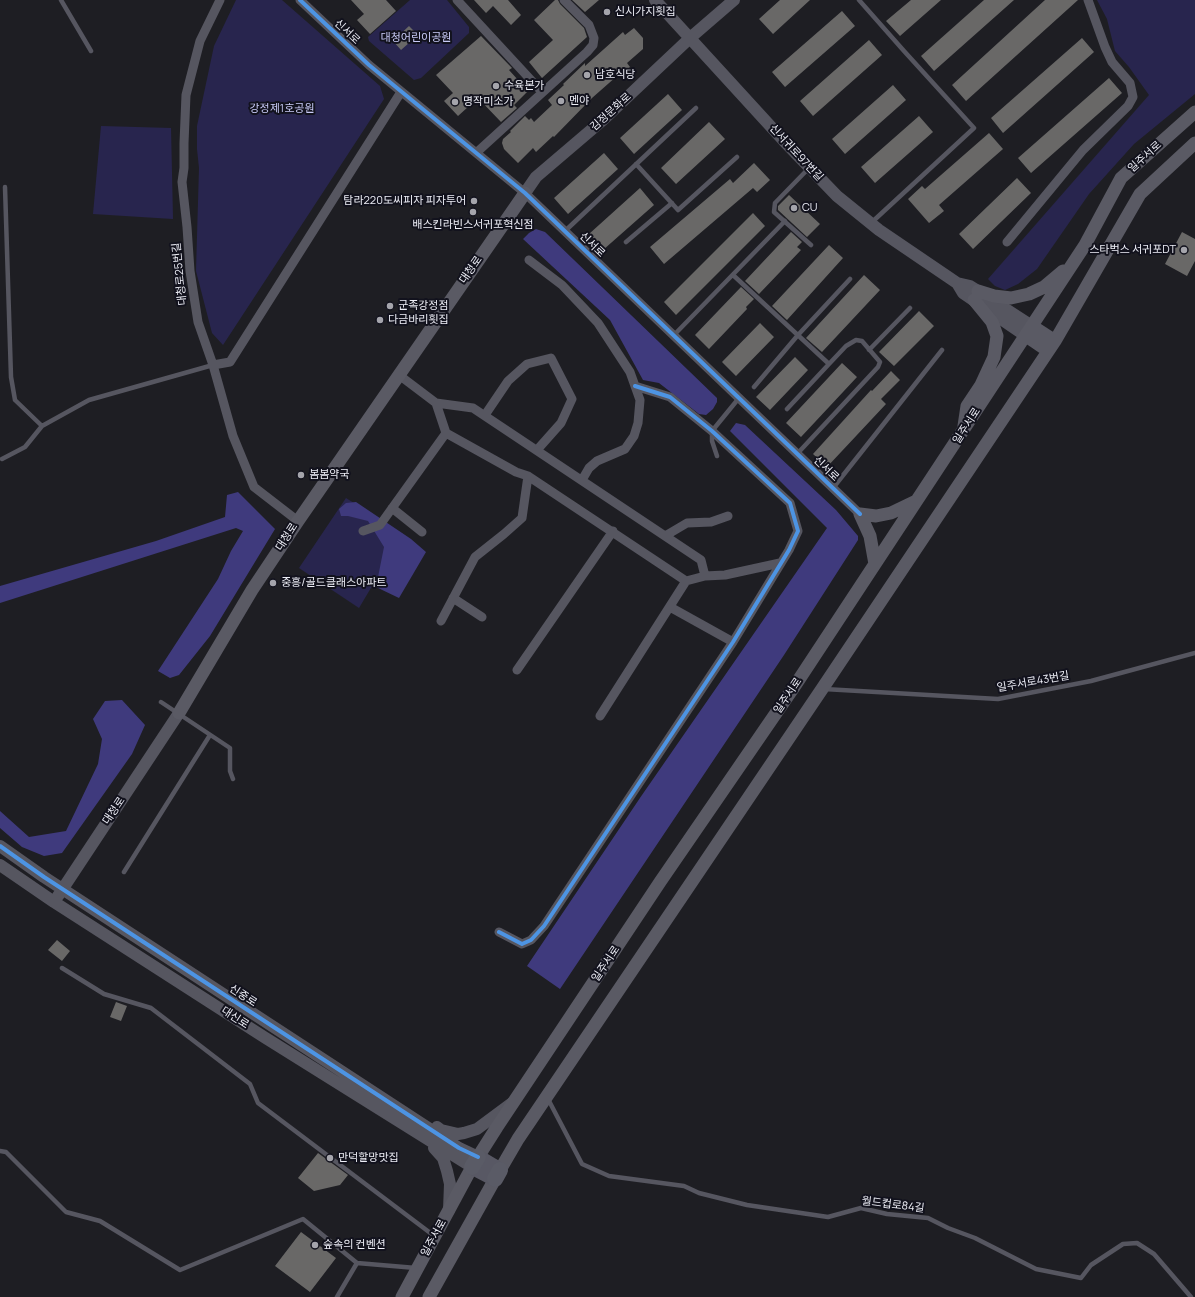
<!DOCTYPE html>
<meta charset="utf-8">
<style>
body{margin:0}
canvas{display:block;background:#1e1e23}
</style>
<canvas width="1195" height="1297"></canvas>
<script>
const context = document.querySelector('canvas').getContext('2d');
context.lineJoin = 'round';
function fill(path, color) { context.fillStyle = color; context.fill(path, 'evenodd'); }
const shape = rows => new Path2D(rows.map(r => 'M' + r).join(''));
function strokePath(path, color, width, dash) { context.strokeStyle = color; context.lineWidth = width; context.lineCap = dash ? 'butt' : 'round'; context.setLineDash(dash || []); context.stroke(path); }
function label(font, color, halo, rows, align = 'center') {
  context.font = font + ' Manrope,"Noto Sans KR",sans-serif'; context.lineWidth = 4; context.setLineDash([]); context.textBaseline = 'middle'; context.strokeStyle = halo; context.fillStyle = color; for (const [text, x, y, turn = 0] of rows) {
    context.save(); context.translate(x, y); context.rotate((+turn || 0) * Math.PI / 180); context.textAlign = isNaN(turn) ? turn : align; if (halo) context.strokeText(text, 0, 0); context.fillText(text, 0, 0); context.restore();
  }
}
fill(shape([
 [236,0,282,0,380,86,384,99,223,345,212,333,196,271,199,168,197,149,197,126,214,46],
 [410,0,447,0,469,27,469,33,421,78,414,80,369,41,368,37],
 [1097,0,1195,0,1195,94,1134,144,1089,194,1037,269,1018,284,1005,290,995,286,988,279,1149,95,1129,67,1115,51,1107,19],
 [101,126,171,128,173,219,93,214],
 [346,498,403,534,359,608,299,568]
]), '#28254e');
fill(shape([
 [536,229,545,232,717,398,717,402,713,409,706,415,699,414,659,383,643,380,610,320,523,239,529,233],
 [736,423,745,425,836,510,858,536,858,540,784,655,560,989,527,966,642,795,827,528,730,431],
 [238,492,275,529,210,636,179,675,170,678,158,671,218,579,231,551,243,531,236,528,0,603,0,586,156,541,225,517,227,495],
 [356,502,411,539,426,552,399,598,376,587,384,547,368,521,348,516,341,516,339,509,346,503],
 [122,700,145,725,132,754,62,853,44,856,22,847,0,828,0,811,29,837,66,831,98,764,102,739,93,719,105,701]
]), '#3f3a7d');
fill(shape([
 [351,0,386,0,396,11,370,34,357,20,364,14],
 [474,0,508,0,521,15,511,25,493,6,486,13],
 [555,0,558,0,560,4,584,28,587,37,542,78,529,62,553,40,534,20],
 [572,0,599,0,585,12],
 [780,0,810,0,773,34,759,19],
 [911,0,941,0,900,36,886,21],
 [984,0,1014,0,934,71,921,56],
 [1045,0,1078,0,966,101,952,85],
 [842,11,855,26,785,87,772,72],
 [409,26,418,35,401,50,393,41],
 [634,28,643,38,643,49,627,63,630,67,618,78,617,76,592,98,554,137,553,136,536,152,533,148,518,163,504,149,502,143,503,139,511,132,510,131,525,116,529,120,531,118,534,122,552,105,548,100,564,85,563,84,585,63,585,66,623,32,625,35],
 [481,36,512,68,509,70,528,91,514,105,517,108,501,122,478,98,458,116,444,101,453,93,436,75],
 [1082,38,1094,52,1003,133,991,118],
 [869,40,882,55,813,116,800,101],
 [1109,78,1122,93,1031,173,1018,158],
 [893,85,906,100,845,154,832,139],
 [668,94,682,110,634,154,620,138],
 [919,116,933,132,875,183,861,167],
 [709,122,725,139,676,184,661,168],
 [989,133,1003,149,939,205,944,211,929,223,908,199,922,186,925,189],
 [604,153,618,169,568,214,554,198],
 [754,163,770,180,757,192,753,188,664,264,650,247,730,179,733,183],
 [1017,178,1031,193,973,249,959,234],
 [640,188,654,205,603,250,589,234],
 [789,195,820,224,807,237,778,210,778,206],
 [753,213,765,226,676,315,664,302],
 [791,232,802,242,797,247,801,250,759,294,745,281],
 [1182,232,1195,239,1195,261,1187,276,1165,264],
 [829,245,843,258,787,320,772,306],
 [864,275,880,290,822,352,806,338],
 [741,287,754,299,746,307,747,309,709,349,695,335],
 [919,311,934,326,894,366,879,352],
 [760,323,774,337,736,376,722,362],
 [795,357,808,370,770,410,756,397],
 [842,363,857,377,801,437,786,423],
 [891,371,900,380,881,399,886,404,827,467,813,454,871,390,872,391],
 [57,940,70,951,62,961,48,950],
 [116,1002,127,1006,121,1021,110,1017],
 [318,1153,348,1175,340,1185,314,1191,298,1178],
 [301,1232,336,1258,310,1292,275,1266]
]), '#696867');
strokePath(shape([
 [61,0,91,51],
 [859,0,904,51,974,128,871,223],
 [636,164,678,210,737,157],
 [809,168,775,203,774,212,811,245],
 [5,187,11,377,15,400,42,426],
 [565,231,696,108],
 [626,242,672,203],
 [733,275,829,364,846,346,856,340,862,341,880,362,878,367,797,454],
 [674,335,785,221],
 [869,350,910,308],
 [754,387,798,335,850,279],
 [787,409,829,364],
 [717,456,712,441,712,431,739,398],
 [2,459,25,447,42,426,89,400,213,365],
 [833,488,942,350],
 [824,689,998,699,1091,681,1195,653],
 [161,702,230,748,230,771,233,779],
 [124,872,210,735],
 [62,968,104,994,151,1008,250,1084,258,1103,433,1235],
 [548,1099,582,1164,609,1176,684,1186,699,1193,747,1205,828,1217,861,1208,887,1214,928,1218,948,1228,975,1238,1036,1269,1081,1278,1091,1265,1123,1244,1137,1243,1154,1254,1191,1297],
 [0,1151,6,1152,66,1212,100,1221,180,1270,303,1219,357,1263,416,1268],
 [337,1297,357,1263]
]), '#565660', 4.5);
strokePath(shape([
 [220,0,200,41,186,95,184,143,184,168,182,182,187,227,190,271,198,322,213,365,233,436,254,487,298,521],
 [300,0,369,65,525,193,860,514],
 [457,0,542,92],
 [476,153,587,52,593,45,594,38,589,25,564,0],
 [1007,242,1083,150,1128,106,1133,97,1130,83,1112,62,1105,47,1088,0],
 [529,260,562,285,598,323,630,372,640,400,638,423,634,436,625,449,597,461,589,468,582,480],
 [213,365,230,362,401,92],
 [399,375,436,403,446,433,516,472,528,476,686,581,705,576,701,560,473,408,436,403],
 [485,415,508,381,527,364,551,358,572,399,561,423,537,450],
 [392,508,422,532],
 [363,531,380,525,446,433],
 [665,536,687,523,711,522,728,516],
 [705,576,725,575,780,563],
 [453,598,482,617],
 [670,607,733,642],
 [441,621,475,557,504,534,522,518,528,476],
 [517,670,613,531],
 [600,716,686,581],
 [499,932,522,944,531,940,544,926,733,642,789,550,798,531,790,503,712,431,670,397,635,386]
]), '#565660', 9);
strokePath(shape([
 [655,0,784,141,837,196,879,230,957,283,970,286,978,291,1032,326],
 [525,193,536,177,604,119,690,38,734,0],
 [957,283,963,293,1026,336],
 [0,846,44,877,413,1118,459,1148,478,1157],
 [0,865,54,902,264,1037,472,1167],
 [58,896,179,713],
 [437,1127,441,1130,458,1134,464,1133,477,1129,512,1103],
 [434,1148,443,1158,447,1171,450,1184,449,1210]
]), '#565660', 12);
strokePath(shape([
 [978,291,994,296,1011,298,1029,294,1044,287,1063,271],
 [1032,326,1055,341],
 [1026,336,1048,351],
 [964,426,967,406,981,385,994,357,997,336,992,322,974,300],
 [860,514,876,516,891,513,916,501],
 [860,514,870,536,875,564],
 [179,713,252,590,298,521,525,193],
 [478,1157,497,1127,660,882,796,684,1085,245,1121,178,1195,112],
 [500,1170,518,1139,822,689,1055,341,1140,194,1195,143],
 [402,1297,472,1167],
 [429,1297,495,1179]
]), '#5a5a64', 13);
strokePath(shape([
 [478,1157,500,1170],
 [472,1167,495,1179]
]), '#585864', 15);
strokePath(shape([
 [472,1167,478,1157],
 [495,1179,500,1170]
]), '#5a5b66', 16);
strokePath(shape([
 [300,0,369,65,525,193,860,514],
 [0,846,44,877,413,1118,459,1148,478,1157],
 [499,932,522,944,531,940,544,926,733,642,789,550,798,531,790,503,712,431,670,397,635,386]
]), '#4d94e3', 4);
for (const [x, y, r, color] of [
 [607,12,4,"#a5a5ac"],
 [587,75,4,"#a5a5ac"],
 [496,86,4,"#a5a5ac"],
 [561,101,4,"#a5a5ac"],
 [455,102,4,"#a5a5ac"],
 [474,201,4,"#a5a5ac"],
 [794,208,4,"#a5a5ac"],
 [473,212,4,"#a5a5ac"],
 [1184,250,4,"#a5a5ac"],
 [390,306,4,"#a5a5ac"],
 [380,320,4,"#a5a5ac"],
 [301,475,4,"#a5a5ac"],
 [273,583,4,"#a5a5ac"],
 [330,1158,4,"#a5a5ac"],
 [315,1245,4,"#a5a5ac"]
]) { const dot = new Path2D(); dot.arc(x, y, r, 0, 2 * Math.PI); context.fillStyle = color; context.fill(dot); strokePath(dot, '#12121d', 1.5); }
label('11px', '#edeef6', '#12121d', [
 ["신시가지횟집",615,12],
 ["남호식당",595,75],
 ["수육본가",504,86],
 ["멘야",569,101],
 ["명작미소가",463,102],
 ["탐라220도씨피자 피자투어",466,201,"right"],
 ["CU",802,208],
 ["배스킨라빈스서귀포혁신점",473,225,"center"],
 ["스타벅스 서귀포DT",1176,250,"right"],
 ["군족강정점",398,306],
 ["다금바리횟집",388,320],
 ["봄봄약국",309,475],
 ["중흥/골드클래스아파트",281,583],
 ["만덕할망맛집",338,1158],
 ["숲속의 컨벤션",323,1245]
], 'left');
label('11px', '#edeef6', '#12121d', [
 ["신서로",347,32,43],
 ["김정문화로",611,112,-42],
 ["신서귀로97번길",796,153,47],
 ["일주서로",1145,157,-42],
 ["신서로",592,245,44],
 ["대청로",471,270,-55],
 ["대청로25번길",180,274,-96],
 ["일주서로",967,426,-57],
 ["신서로",826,469,44],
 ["대청로",287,537,-57],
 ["일주서로43번길",1033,682,-10],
 ["일주서로",788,696,-56],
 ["대청로",114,811,-56],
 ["일주서로",606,964,-56],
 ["신중로",243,996,33],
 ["대신로",235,1018,33],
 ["월드컵로84길",893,1205,7],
 ["일주서로",434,1238,-61]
]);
label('11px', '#c9cbf7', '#12121d', [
 ["대청어린이공원",416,38],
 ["강정제1호공원",282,109]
]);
</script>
